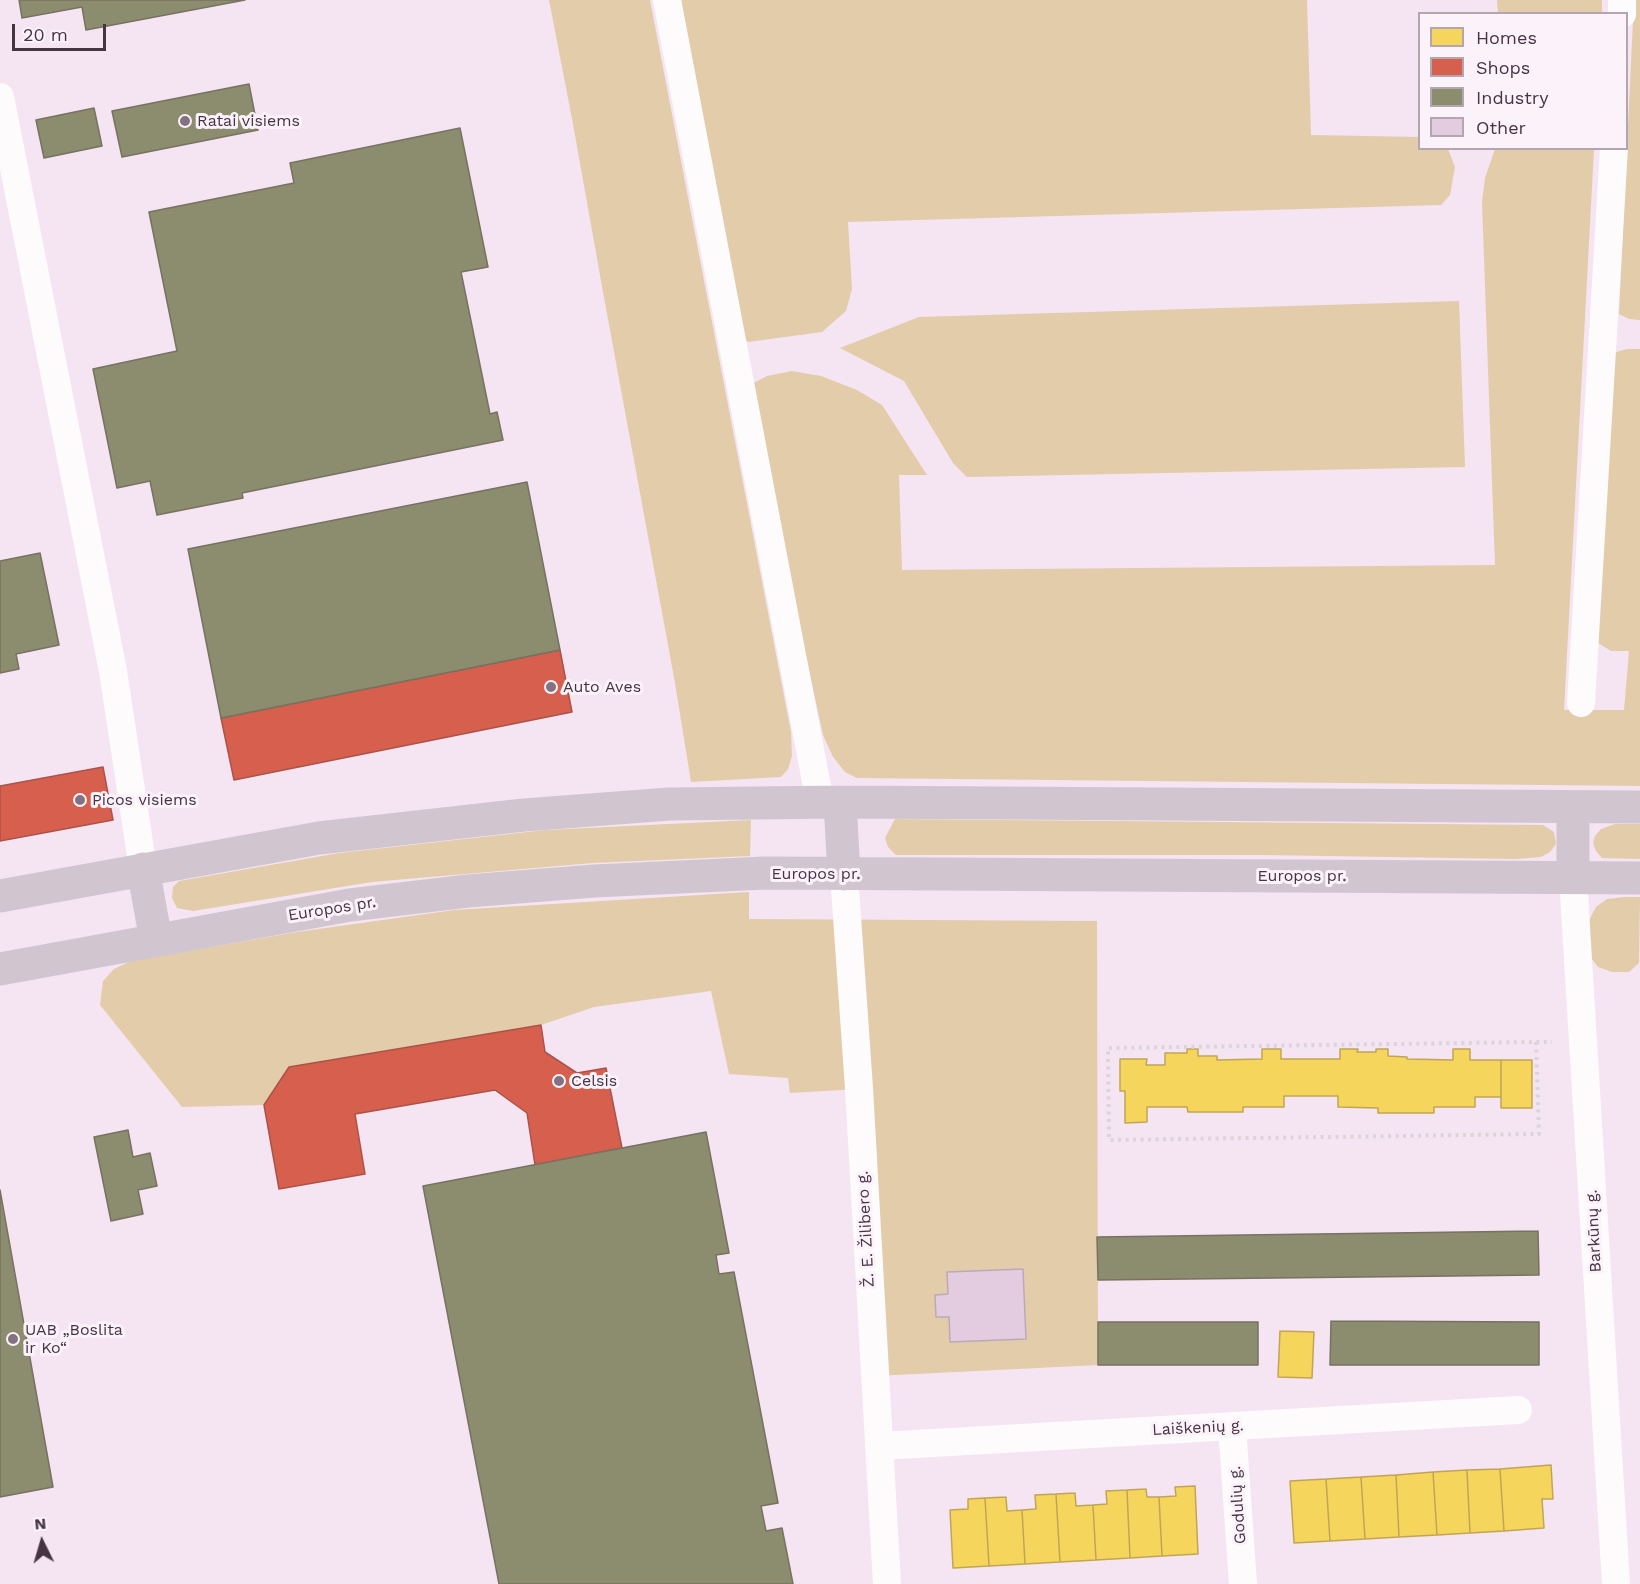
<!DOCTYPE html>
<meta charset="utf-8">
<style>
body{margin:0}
#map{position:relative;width:1640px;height:1584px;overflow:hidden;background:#f5e4f2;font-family:"Work Sans",sans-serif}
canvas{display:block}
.legend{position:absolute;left:1418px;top:12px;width:210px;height:138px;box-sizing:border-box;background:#fcf2fa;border:2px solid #b3a6b1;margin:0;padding:8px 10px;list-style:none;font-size:18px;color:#463444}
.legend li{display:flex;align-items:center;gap:12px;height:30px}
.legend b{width:30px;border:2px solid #b3a6b1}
.north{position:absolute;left:12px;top:1512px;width:60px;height:60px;-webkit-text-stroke:4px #fcf2fa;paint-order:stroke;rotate:355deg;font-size:16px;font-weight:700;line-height:24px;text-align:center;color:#463444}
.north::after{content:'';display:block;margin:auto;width:21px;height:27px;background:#463444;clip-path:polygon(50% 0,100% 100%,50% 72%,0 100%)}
.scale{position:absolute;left:12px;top:24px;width:94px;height:27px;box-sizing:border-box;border:3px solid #463444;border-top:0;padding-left:8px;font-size:18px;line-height:21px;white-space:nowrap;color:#463444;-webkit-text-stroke:4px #fcf2fa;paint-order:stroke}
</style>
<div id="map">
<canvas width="1640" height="1584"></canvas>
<ul class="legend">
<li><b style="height:16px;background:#f6d55c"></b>Homes</li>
<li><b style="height:16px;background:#d6604d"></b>Shops</li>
<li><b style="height:16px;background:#8c8c6e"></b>Industry</li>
<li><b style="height:16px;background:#e3cce0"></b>Other</li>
</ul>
<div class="north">N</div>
<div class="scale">20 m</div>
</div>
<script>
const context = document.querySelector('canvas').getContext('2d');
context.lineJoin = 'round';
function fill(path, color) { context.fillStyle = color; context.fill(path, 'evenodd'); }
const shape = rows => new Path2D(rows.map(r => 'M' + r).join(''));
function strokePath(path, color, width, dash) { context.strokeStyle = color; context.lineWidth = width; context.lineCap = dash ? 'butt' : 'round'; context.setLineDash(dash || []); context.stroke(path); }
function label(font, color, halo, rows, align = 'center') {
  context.font = font + ' "Work Sans",sans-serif'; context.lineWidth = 6; context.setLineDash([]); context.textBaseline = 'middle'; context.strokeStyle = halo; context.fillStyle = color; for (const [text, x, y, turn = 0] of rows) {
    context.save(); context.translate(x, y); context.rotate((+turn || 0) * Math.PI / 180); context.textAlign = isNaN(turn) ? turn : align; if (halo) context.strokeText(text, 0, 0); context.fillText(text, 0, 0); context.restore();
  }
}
fill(shape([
 [549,0,650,0,791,732,792,756,788,769,781,777,691,782,675,683,603,292,573,124],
 [681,0,1307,0,1311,135,1419,137,1420,148,1448,149,1455,167,1450,195,1441,205,848,222,852,289,846,311,822,332,748,342,744,339],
 [1497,0,1602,0,1602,13,1498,13],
 [1634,0,1640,0,1640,320,1629,319,1619,314],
 [1495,149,1594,149,1564,710,1624,710,1629,651,1611,651,1598,643,1613,353,1627,349,1640,349,1640,786,857,778,845,772,833,757,823,735,748,386,767,376,792,371,821,376,857,390,882,405,927,475,899,475,902,570,1495,565,1482,202,1485,178],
 [1459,301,1465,467,967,477,953,463,904,381,840,348,919,317],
 [895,819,1543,825,1554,832,1556,844,1550,852,1541,857,1516,859,1265,855,896,855,888,847,885,838],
 [751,820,750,856,593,863,372,882,193,911,177,908,172,898,173,887,179,881,339,853,545,830],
 [1615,824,1640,824,1640,859,1602,858,1596,851,1593,843,1595,836,1601,829],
 [749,892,749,919,1097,921,1098,1365,875,1376,859,1089,790,1093,788,1078,729,1074,711,991,594,1007,541,1025,289,1067,264,1105,182,1107,100,1005,103,981,114,969,131,961,297,932,454,910],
 [1625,897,1640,897,1639,963,1629,972,1612,972,1598,967,1588,954,1587,924,1596,907,1607,899]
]), '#e3ccaa');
const homes = shape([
 [1187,1049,1198,1049,1198,1056,1217,1056,1217,1060,1262,1059,1262,1049,1281,1049,1281,1059,1340,1059,1340,1049,1358,1049,1357,1052,1376,1052,1376,1049,1388,1049,1388,1056,1407,1057,1407,1059,1453,1060,1453,1049,1470,1049,1470,1060,1501,1060,1501,1097,1475,1097,1475,1107,1434,1107,1434,1113,1378,1113,1378,1108,1338,1107,1338,1096,1284,1096,1284,1107,1243,1107,1243,1112,1188,1112,1187,1107,1147,1107,1147,1122,1125,1123,1125,1091,1120,1091,1120,1059,1147,1059,1146,1065,1165,1065,1165,1053,1187,1053,1187,1049],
 [1501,1060,1532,1060,1532,1108,1501,1108,1501,1060],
 [1280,1331,1314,1332,1312,1378,1278,1377,1280,1331],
 [1551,1465,1553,1499,1542,1499,1544,1528,1504,1531,1500,1469,1551,1465],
 [1500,1469,1504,1531,1470,1533,1467,1470,1500,1469],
 [1467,1470,1470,1533,1437,1535,1433,1472,1467,1470],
 [1433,1472,1437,1535,1399,1537,1396,1475,1433,1472],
 [1396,1475,1399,1537,1365,1539,1361,1477,1396,1475],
 [1361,1477,1365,1539,1330,1541,1326,1479,1361,1477],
 [1326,1479,1330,1541,1294,1543,1290,1481,1326,1479],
 [1195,1486,1198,1554,1162,1556,1159,1497,1176,1496,1175,1487,1195,1486],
 [1146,1489,1147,1497,1159,1497,1162,1556,1130,1558,1127,1490,1146,1489],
 [1127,1490,1130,1558,1096,1560,1093,1505,1107,1504,1106,1491,1127,1490],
 [1075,1493,1076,1506,1093,1505,1096,1560,1060,1562,1056,1494,1075,1493],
 [1056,1494,1060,1562,1025,1564,1022,1510,1036,1509,1035,1495,1056,1494],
 [1006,1497,1007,1511,1022,1510,1025,1564,989,1566,985,1498,1006,1497],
 [985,1498,989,1566,953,1568,950,1510,968,1509,968,1499,985,1498]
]);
fill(homes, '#f6d55c');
strokePath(homes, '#c1a555', 1.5);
const shops = shape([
 [560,650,572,712,234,780,221,718,560,650],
 [103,767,113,820,0,841,0,786,103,767],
 [541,1025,545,1052,577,1073,606,1068,622,1148,535,1165,527,1113,495,1090,355,1114,365,1174,279,1189,264,1105,289,1067,541,1025]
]);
fill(shops, '#d6604d');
strokePath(shops, '#ab534a', 1.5);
const industry = shape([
 [19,0,245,0,86,30,82,7,22,18,19,0],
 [249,84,258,130,122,157,112,111,249,84],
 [94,108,102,146,44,158,36,120,94,108],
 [460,128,488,267,461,272,490,414,497,412,503,440,242,493,243,498,157,515,150,481,117,488,93,369,177,351,149,212,294,183,290,163,460,128],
 [527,482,560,650,221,718,188,549,527,482],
 [40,553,59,645,16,654,19,669,0,673,0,561,40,553],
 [128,1130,133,1157,150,1153,157,1186,138,1190,143,1214,111,1221,94,1137,128,1130],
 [706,1132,729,1253,716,1255,719,1274,734,1272,778,1503,761,1506,766,1531,782,1528,793,1584,499,1584,423,1186,706,1132],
 [0,1190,53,1487,0,1497,0,1190],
 [1538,1231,1539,1275,1098,1280,1097,1237,1538,1231],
 [1331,1321,1539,1322,1539,1365,1330,1365,1331,1321],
 [1098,1322,1258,1322,1258,1365,1098,1365,1098,1322]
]);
fill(industry, '#8c8c6e');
strokePath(industry, '#777261', 1.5);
const building = shape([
 [1023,1269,1026,1339,950,1342,949,1317,936,1317,935,1295,948,1294,947,1272,1023,1269]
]);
fill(building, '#e3cce0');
strokePath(building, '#baaab7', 1.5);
strokePath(shape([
 [1536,1042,1539,1134,1109,1140,1108,1048,1536,1042,1552,1042]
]), '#dad5d9', 4, [3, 4.5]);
strokePath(shape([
 [667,0,820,802],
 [1622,14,1622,0],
 [0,97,113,671,143,869],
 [1581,703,1614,148],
 [844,874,859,1088,887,1584],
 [1573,877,1616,1584],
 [1232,1426,1243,1584],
 [879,1446,1518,1410]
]), '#fefbfd', 28);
strokePath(shape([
 [840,802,844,874],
 [1573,807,1573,877],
 [143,869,156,940],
 [0,896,319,838,524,815,670,804,840,802,1640,807],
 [0,969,350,905,468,891,594,881,765,873,1640,878]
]), '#d1c6d0', 33);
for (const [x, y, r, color] of [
 [185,121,6,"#837281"],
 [551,687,6,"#837281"],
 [80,800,6,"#837281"],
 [559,1081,6,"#837281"],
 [13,1339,6,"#837281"]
]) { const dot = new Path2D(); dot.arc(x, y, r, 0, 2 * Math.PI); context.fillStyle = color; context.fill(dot); strokePath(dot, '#fcf2fa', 2); }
label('16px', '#463444', '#fcf2fa', [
 ["Ratai visiems",197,121],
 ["Auto Aves",563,687],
 ["Picos visiems",92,800],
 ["Celsis",571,1081],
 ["UAB „Boslita",25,1330],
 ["ir Ko“",25,1348]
], 'left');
label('16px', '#463444', '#fcf2fa', [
 ["Europos pr.",816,874],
 ["Europos pr.",1302,876],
 ["Europos pr.",332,909,-9],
 ["Ž. E. Žilibero g.",866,1229,-93],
 ["Barkūnų g.",1594,1231,-93],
 ["Laiškenių g.",1198,1428,-3],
 ["Godulių g.",1238,1505,-94]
]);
</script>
